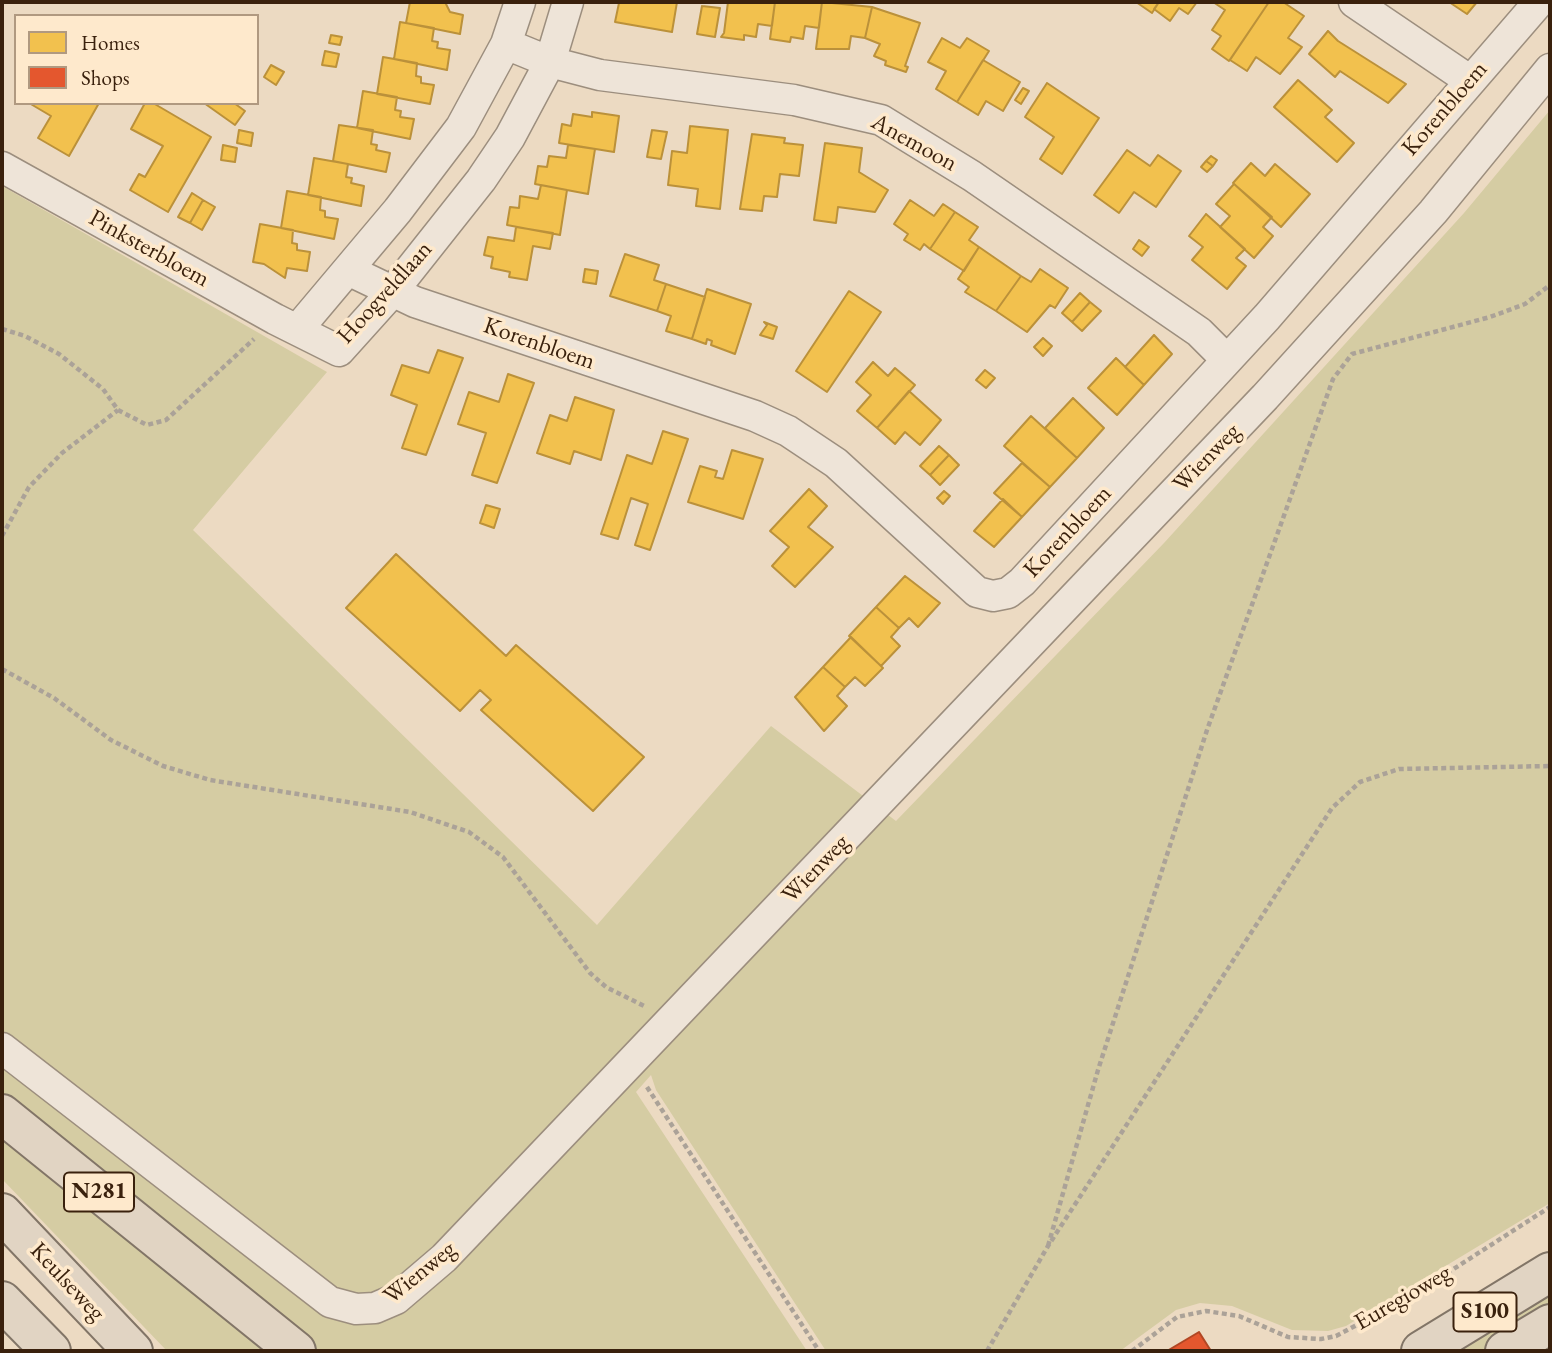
<!DOCTYPE html>
<style>
body{margin:0}
#map{position:relative;width:1552px;height:1353px;overflow:hidden;background:#ecdac2;font-family:"EB Garamond",serif}
canvas{display:block}
.frame{position:absolute;inset:0;border:4px solid #3a210d;pointer-events:none}
.legend{position:absolute;left:14px;top:14px;width:245px;height:91px;box-sizing:border-box;background:#fee9cc;border:2px solid #b09980;margin:0;padding:9px 12px;list-style:none;font-size:21px;color:#3a210d}
.legend li{display:flex;align-items:center;gap:14px;height:35px}
.legend b{width:35px;border:2px solid #b09980}
</style>
<div id="map">
<canvas width="1552" height="1353"></canvas>
<div class="frame"></div>
<ul class="legend">
<li><b style="height:19px;background:#f2c14e"></b>Homes</li>
<li><b style="height:19px;background:#e4572e"></b>Shops</li>
</ul>
</div>
<script>
const context = document.querySelector('canvas').getContext('2d');
context.lineJoin = 'round';
function fill(path, color) { context.fillStyle = color; context.fill(path, 'evenodd'); }
const shape = rows => new Path2D(rows.map(r => 'M' + r).join(''));
function strokePath(path, color, width, dash) { context.strokeStyle = color; context.lineWidth = width; context.lineCap = dash ? 'butt' : 'round'; context.setLineDash(dash || []); context.stroke(path); }
function label(font, color, halo, rows, align = 'center') {
  context.font = font + ' "EB Garamond",serif'; context.lineWidth = 7; context.setLineDash([]); context.textBaseline = 'middle'; context.strokeStyle = halo; context.fillStyle = color; for (const [text, x, y, turn = 0] of rows) {
    context.save(); context.translate(x, y); context.rotate((+turn || 0) * Math.PI / 180); context.textAlign = isNaN(turn) ? turn : align; if (halo) context.strokeText(text, 0, 0); context.fillText(text, 0, 0); context.restore();
  }
}
fill(shape([
 [1550,110,1550,1203,1346,1326,1328,1331,1292,1330,1232,1306,1200,1303,1176,1310,1120,1351,826,1351,656,1090,651,1075,636,1092,807,1351,319,1351,2,1098,2,186,327,372,193,530,597,925,771,726,896,821,1164,543,1464,213],
 [2,1133,265,1351,167,1351,2,1179],
 [1550,1295,1550,1316,1491,1351,1457,1351]
]), '#d5cca3');
const homes = shape([
 [410,2,445,2,450,12,463,15,460,34,406,23,410,2],
 [626,2,677,2,672,32,615,22,619,3,626,2],
 [728,2,775,2,772,26,758,24,756,37,744,35,744,40,721,37,724,33,728,2],
 [775,2,822,2,819,28,805,26,803,39,791,37,790,42,770,39,775,2],
 [822,2,872,7,865,38,851,36,849,49,816,49,822,2],
 [1136,2,1159,2,1152,13,1136,2],
 [1159,2,1197,2,1188,14,1179,8,1170,21,1154,9,1159,2],
 [1213,2,1269,2,1229,61,1212,49,1221,36,1212,30,1225,10,1213,2],
 [1269,2,1283,2,1304,16,1288,38,1302,47,1280,74,1256,57,1247,71,1230,60,1269,2],
 [1449,2,1477,2,1467,14,1449,2],
 [702,6,720,8,715,37,697,34,702,6],
 [872,7,920,23,905,66,908,67,906,72,885,65,886,61,874,56,880,44,865,38,872,7],
 [400,22,434,28,432,41,438,42,437,48,450,50,447,70,394,59,400,22],
 [1328,31,1338,41,1406,84,1388,103,1340,71,1335,77,1309,54,1328,31],
 [331,35,342,37,340,45,329,43,331,35],
 [942,38,960,48,967,38,989,51,957,102,936,89,946,71,928,62,942,38],
 [325,51,339,54,336,67,322,65,325,51],
 [383,57,417,63,416,76,421,77,421,83,434,85,430,104,377,94,383,57],
 [983,60,1020,82,1003,111,986,101,978,115,957,102,983,60],
 [271,65,284,72,276,85,264,77,271,65],
 [1298,80,1332,110,1325,117,1354,143,1337,162,1274,107,1298,80],
 [1047,83,1099,118,1062,174,1040,159,1054,137,1025,117,1047,83],
 [1023,88,1029,91,1021,104,1015,100,1023,88],
 [363,91,397,97,395,110,401,111,400,117,414,119,410,139,357,128,363,91],
 [29,103,99,103,69,156,38,138,51,116,29,103],
 [145,103,153,103,211,137,168,212,130,190,139,174,145,177,163,146,131,129,145,103],
 [204,103,234,103,245,111,235,125,204,103],
 [592,112,619,116,614,152,559,143,562,124,571,126,573,114,592,117,592,112],
 [339,125,373,130,371,144,377,145,376,150,390,153,386,172,333,161,339,125],
 [690,126,728,130,720,209,696,206,698,189,668,185,672,151,687,153,690,126],
 [239,130,253,133,251,146,237,143,239,130],
 [652,130,667,132,661,159,647,157,652,130],
 [752,134,785,138,784,143,803,145,799,176,780,174,777,197,764,196,762,211,740,209,752,134],
 [825,143,862,148,859,172,888,190,875,212,838,207,836,223,814,220,825,143],
 [223,145,237,148,235,162,221,160,223,145],
 [568,145,595,149,588,194,535,184,538,166,547,167,549,156,566,158,568,145],
 [1127,150,1150,166,1158,155,1181,171,1156,207,1134,192,1119,213,1094,195,1127,150],
 [1211,156,1217,160,1213,166,1206,161,1211,156],
 [314,158,348,164,346,177,352,178,351,183,364,186,361,206,308,195,314,158],
 [1206,161,1213,166,1207,172,1201,167,1206,161],
 [1251,163,1265,176,1275,164,1310,194,1281,227,1233,183,1251,163],
 [1234,184,1272,217,1263,227,1273,236,1254,258,1220,227,1230,216,1216,204,1234,184],
 [541,185,567,190,560,235,507,225,510,207,519,208,520,196,538,199,541,185],
 [287,191,321,197,320,210,325,211,325,217,338,219,334,239,281,228,287,191],
 [192,193,203,200,190,223,178,217,192,193],
 [203,200,215,207,202,230,190,223,203,200],
 [910,200,934,216,943,204,955,212,930,249,924,244,920,250,904,240,908,234,894,224,910,200],
 [955,212,978,227,969,240,979,247,964,271,930,249,955,212],
 [1206,214,1245,249,1236,258,1246,266,1227,289,1192,260,1203,247,1189,236,1206,214],
 [260,224,293,230,292,243,297,244,297,250,310,252,307,271,287,268,285,278,264,264,253,262,260,224],
 [516,227,553,233,550,249,533,246,527,280,509,277,510,272,491,268,493,257,484,255,488,237,514,241,516,227],
 [1139,240,1149,247,1142,256,1133,249,1139,240],
 [979,247,1021,276,996,311,965,292,969,287,958,279,979,247],
 [625,254,659,265,654,280,666,284,657,311,610,296,625,254],
 [585,269,598,271,596,284,583,282,585,269],
 [1040,269,1068,288,1055,308,1050,305,1027,332,996,311,1021,276,1031,282,1040,269],
 [666,284,705,297,692,339,666,331,671,316,657,311,666,284],
 [707,289,751,304,735,354,711,345,712,341,707,339,706,344,692,339,707,289],
 [849,291,881,312,827,392,796,371,849,291],
 [1080,293,1090,302,1072,322,1062,313,1080,293],
 [1090,302,1101,311,1082,331,1072,322,1090,302],
 [764,322,777,327,773,339,760,335,767,325,764,322],
 [1154,335,1172,354,1144,385,1125,367,1154,335],
 [1043,338,1052,346,1043,356,1034,347,1043,338],
 [438,350,463,358,426,455,402,448,417,405,391,395,402,365,429,373,438,350],
 [1116,358,1144,385,1117,415,1088,388,1116,358],
 [873,362,888,376,895,368,915,385,877,428,857,411,871,395,856,382,873,362],
 [985,370,995,378,986,388,976,380,985,370],
 [508,374,534,383,497,483,472,475,486,433,458,424,469,392,499,402,508,374],
 [909,391,941,420,920,445,905,432,895,444,877,428,909,391],
 [575,397,614,410,601,460,574,451,570,464,537,453,550,415,567,421,575,397],
 [1073,398,1104,428,1077,458,1045,428,1073,398],
 [1031,416,1077,458,1050,487,1004,446,1031,416],
 [663,431,688,439,650,550,635,545,648,504,631,498,618,539,601,534,627,455,652,464,663,431],
 [939,446,949,455,930,475,920,466,939,446],
 [732,450,763,459,743,519,688,502,700,466,717,471,715,477,723,479,732,450],
 [949,455,959,465,940,485,930,475,949,455],
 [1022,463,1050,487,1022,517,994,493,1022,463],
 [809,489,827,506,808,527,833,547,795,587,772,566,789,547,770,531,809,489],
 [944,491,950,496,943,504,937,498,944,491],
 [1003,499,1022,517,994,547,974,531,1003,499],
 [486,505,500,509,494,528,480,523,486,505],
 [396,554,506,656,516,645,644,757,593,811,481,710,491,700,480,690,460,711,346,608,396,554],
 [905,576,940,603,918,627,909,618,899,628,876,607,905,576],
 [876,607,899,628,891,637,900,646,881,666,849,636,876,607],
 [851,637,883,668,865,686,855,677,845,687,823,667,851,637],
 [823,667,845,687,837,696,847,706,824,731,795,697,823,667]
]);
fill(homes, '#f2c14e');
strokePath(homes, '#bb913a', 2);
const shops = shape([
 [1199,1332,1211,1351,1167,1351,1199,1332]
]);
fill(shops, '#e4572e');
strokePath(shops, '#b14724', 2);
const street = shape([
 [1354,2,1469,80],
 [506,44,550,62,600,75,794,100,881,120,972,176,1199,332,1227,360],
 [2,167,275,319,339,351,393,291,481,180,510,137,550,62,568,2],
 [348,270,415,302,755,416,788,431,836,463,977,592,993,596,1008,593,1022,582,1267,317,1539,2],
 [297,330,398,210,461,127,506,44,520,2],
 [2,1048,330,1302,356,1309,375,1308,396,1299,444,1258,1265,397,1433,212,1550,69]
]);
const primary = shape([
 [1421,1351,1550,1272],
 [1505,1351,1550,1324]
]);
const highway = shape([
 [2,1114,296,1351],
 [2,1213,133,1351],
 [2,1301,51,1351]
]);
strokePath(street, '#9c8e7e', 33);
strokePath(primary, '#827567', 42);
strokePath(highway, '#827567', 42);
strokePath(shape([
 [2,329,25,336,59,354,103,389,118,410,147,425,166,420,254,339],
 [2,536,29,487,62,453,118,410],
 [2,669,54,698,111,740,163,766,210,780,410,812,469,832,503,857,590,973,606,987,646,1007],
 [647,1087,819,1351],
 [1048,1246,1098,1070,1207,730,1333,379,1352,354,1490,317,1525,304,1550,285],
 [987,1351,1048,1246,1332,808,1360,782,1399,769,1550,766],
 [1132,1351,1177,1317,1206,1311,1239,1316,1288,1337,1321,1339,1336,1336,1410,1297,1550,1207]
]), '#aba298', 4.5, [5, 3.5]);
strokePath(street, '#eee4d8', 30);
strokePath(primary, '#e1d4c3', 38);
strokePath(highway, '#e1d4c3', 38);
for (const [x, y, w] of [
 [99,1192,70],
 [1485,1312,63]
]) { const box = new Path2D(); box.roundRect(x - w / 2, y - 19.5, w, 39, 5); context.fillStyle = '#fee9cc'; context.fill(box); strokePath(box, '#3a210d', 2); }
label('bold 23px', '#3a210d', null, [
 ["N281",99,1192],
 ["S100",1485,1312]
]);
label('24px', '#3a210d', '#fee9cc', [
 ["Korenbloem",1445,109,-49],
 ["Anemoon",914,143,29],
 ["Pinksterbloem",149,249,29],
 ["Hoogveldlaan",385,293,-48],
 ["Korenbloem",539,344,19],
 ["Wienweg",1207,458,-46],
 ["Korenbloem",1068,532,-47],
 ["Wienweg",816,869,-46],
 ["Wienweg",420,1273,-39],
 ["Keulseweg",67,1282,47],
 ["Euregioweg",1403,1298,-30]
]);
</script>
